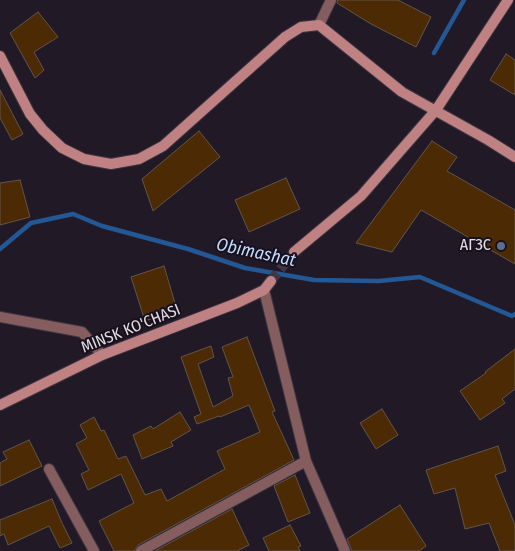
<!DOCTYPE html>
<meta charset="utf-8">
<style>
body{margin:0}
canvas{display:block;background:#211a26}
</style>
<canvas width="515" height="551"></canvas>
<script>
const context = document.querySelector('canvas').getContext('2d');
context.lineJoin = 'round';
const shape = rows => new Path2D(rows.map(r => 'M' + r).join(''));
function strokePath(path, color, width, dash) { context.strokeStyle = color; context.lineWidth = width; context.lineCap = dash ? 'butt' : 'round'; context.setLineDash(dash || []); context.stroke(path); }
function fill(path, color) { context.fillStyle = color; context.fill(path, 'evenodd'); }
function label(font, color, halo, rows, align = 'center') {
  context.font = font + ' "Fira Sans Condensed",sans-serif'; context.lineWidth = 4; context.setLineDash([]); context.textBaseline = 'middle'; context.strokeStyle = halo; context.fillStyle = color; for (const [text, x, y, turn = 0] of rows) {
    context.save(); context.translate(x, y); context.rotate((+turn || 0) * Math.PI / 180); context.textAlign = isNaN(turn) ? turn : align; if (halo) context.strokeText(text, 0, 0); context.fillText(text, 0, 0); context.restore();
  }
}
strokePath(shape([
 [434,53,464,0],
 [0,249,31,223,73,214,102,226,188,249,245,268,314,280,379,281,420,277,512,316,515,314]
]), '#235896', 4.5);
const building = shape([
 [338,0,398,0,431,17,416,47,371,24,337,3,338,0],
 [38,12,58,37,34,52,44,70,35,78,10,33,38,12],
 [506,54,515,60,515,95,490,80,506,54],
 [0,90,23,134,12,140,0,118,0,90],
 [199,131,220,157,153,211,142,179,199,131],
 [432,141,457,157,447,171,515,210,515,264,421,210,392,252,356,243,432,141],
 [286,178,300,209,249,232,235,200,286,178],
 [20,180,30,217,0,225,0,183,20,180],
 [164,266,177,310,145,321,131,277,164,266],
 [247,337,275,411,272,412,294,460,138,545,134,551,114,551,99,521,134,503,121,474,88,490,81,474,89,470,76,444,87,438,80,425,94,417,101,431,104,430,118,459,126,456,145,495,161,489,167,501,225,469,217,451,260,432,249,405,220,417,219,416,197,424,194,417,201,414,181,357,211,346,214,357,198,364,213,407,233,396,228,378,233,377,222,347,247,337],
 [515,349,515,389,502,399,505,403,480,420,460,391,486,373,485,372,515,349],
 [382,409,398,435,376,449,360,423,382,409],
 [180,412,191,430,171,442,173,446,142,459,133,435,151,426,153,429,180,412],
 [29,440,42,466,0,486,0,463,7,459,3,452,29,440],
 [498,446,506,471,495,475,515,525,515,551,500,551,489,523,465,529,455,488,434,494,426,470,498,446],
 [295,475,310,513,288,522,274,486,295,475],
 [52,499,62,523,72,543,60,548,49,526,8,545,4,534,0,536,0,520,52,499],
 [400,505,426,546,419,551,352,551,347,539,400,505],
 [232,509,249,545,237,551,155,551,232,509],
 [290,525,301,546,298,547,300,551,269,551,263,538,290,525]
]);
fill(building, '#4c2b04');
strokePath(building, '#615447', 1);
strokePath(shape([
 [271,281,294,252]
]), '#3e3743', 10, [10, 5]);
const street = shape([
 [319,25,331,0],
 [264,290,306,461,345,551],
 [0,317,82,332,102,355],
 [49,469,94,551],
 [141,551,306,461]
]);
const secondary = shape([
 [0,56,30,114,43,130,62,148,84,159,111,164,139,159,163,146,285,37,301,27,319,25,402,92,488,140,515,157],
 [294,252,361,196,436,110,508,0],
 [0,405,102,355,237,303,264,290,271,281]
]);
strokePath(street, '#3c3541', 12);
strokePath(secondary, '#3c3541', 12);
strokePath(street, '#855d5e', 10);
strokePath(secondary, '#c08183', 10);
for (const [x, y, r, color] of [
 [501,246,5,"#5c6f8a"]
]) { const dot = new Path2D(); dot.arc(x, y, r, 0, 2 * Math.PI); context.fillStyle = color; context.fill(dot); strokePath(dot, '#18111d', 2); }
label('16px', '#e1dde5', '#18111d', [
 ["АГЗС",491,246]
], 'right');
label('16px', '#e1dde5', '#18111d', [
 ["MINSK KO'CHASI",131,329,-22]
]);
label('italic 18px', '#bfdbff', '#18111d', [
 ["Obimashat",256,253,12]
]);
</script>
